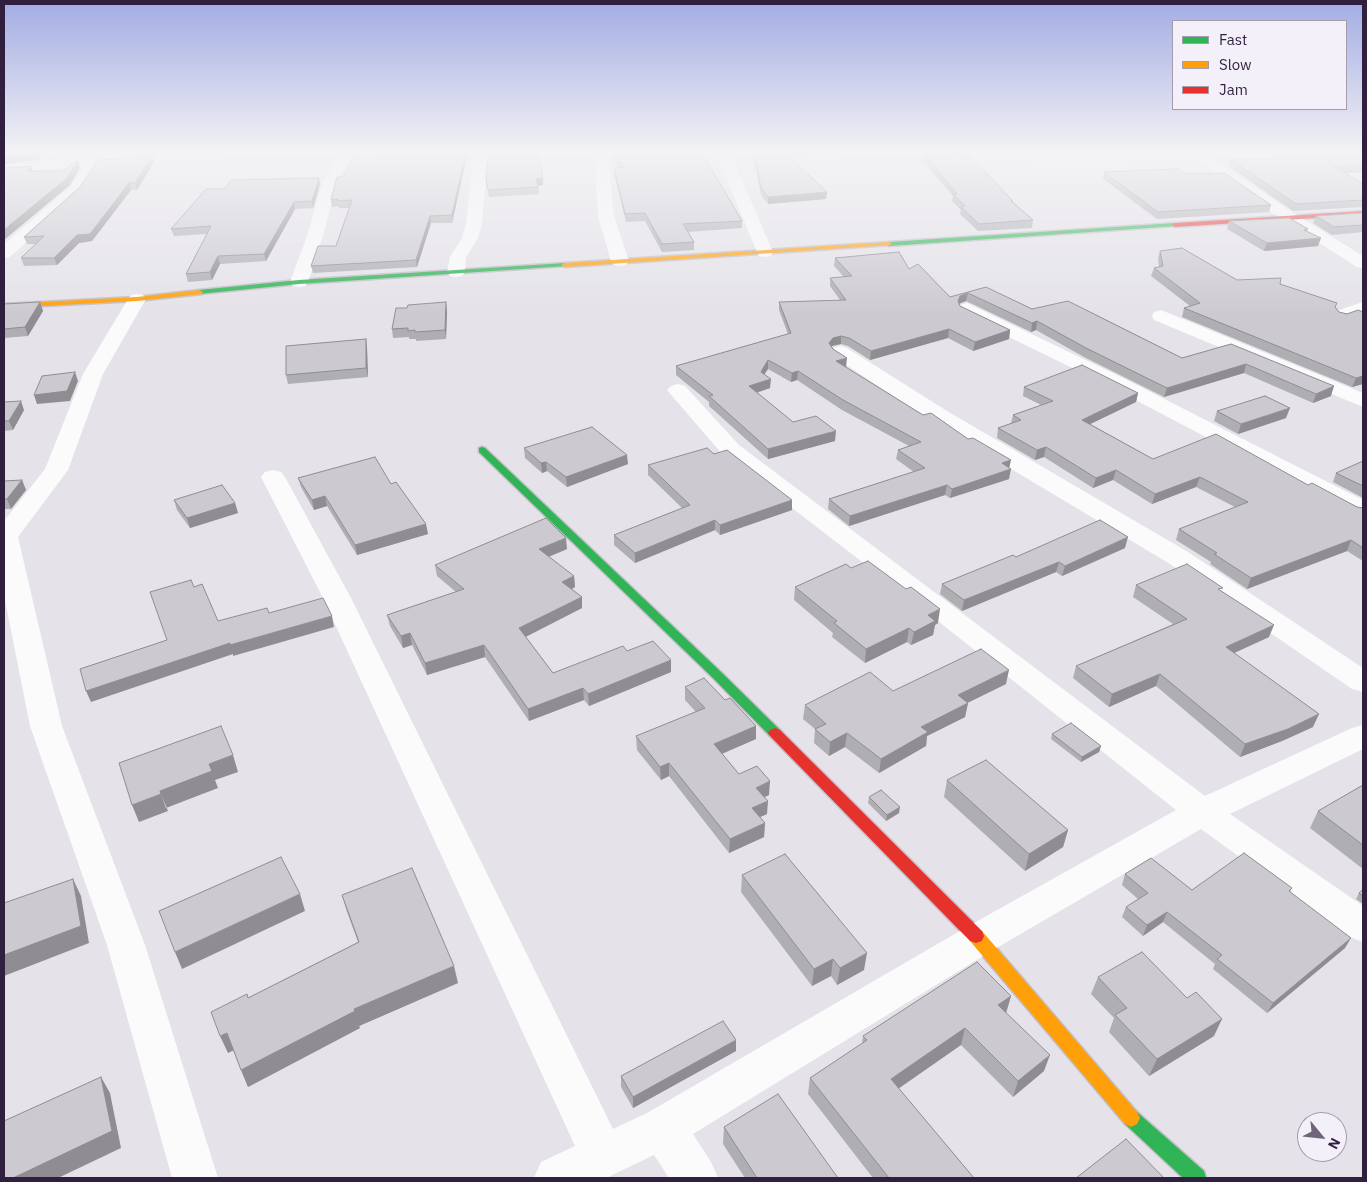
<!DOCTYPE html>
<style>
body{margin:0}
#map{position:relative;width:1367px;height:1182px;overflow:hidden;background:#e5e3e9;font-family:"IBM Plex Sans",sans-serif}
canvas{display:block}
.frame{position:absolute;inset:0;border:5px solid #301f3e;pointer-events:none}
.legend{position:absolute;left:1172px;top:20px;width:175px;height:90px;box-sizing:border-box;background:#f3f0f9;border:1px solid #a59cae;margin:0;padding:6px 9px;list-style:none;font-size:15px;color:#301f3e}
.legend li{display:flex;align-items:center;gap:10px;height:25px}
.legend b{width:25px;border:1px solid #a59cae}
.north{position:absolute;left:1297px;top:1112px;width:50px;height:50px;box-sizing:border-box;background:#f3f0f9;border:1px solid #a59cae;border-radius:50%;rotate:118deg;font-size:14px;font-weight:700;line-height:20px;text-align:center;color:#301f3e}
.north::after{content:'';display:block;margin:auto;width:18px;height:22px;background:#6f647a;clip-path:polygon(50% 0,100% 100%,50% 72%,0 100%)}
</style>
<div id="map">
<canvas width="1367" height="1182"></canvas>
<div class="frame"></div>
<ul class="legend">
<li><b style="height:6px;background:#30b455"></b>Fast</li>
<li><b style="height:6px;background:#ff9f0a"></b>Slow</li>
<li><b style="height:6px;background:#e5322d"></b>Jam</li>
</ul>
<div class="north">N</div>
</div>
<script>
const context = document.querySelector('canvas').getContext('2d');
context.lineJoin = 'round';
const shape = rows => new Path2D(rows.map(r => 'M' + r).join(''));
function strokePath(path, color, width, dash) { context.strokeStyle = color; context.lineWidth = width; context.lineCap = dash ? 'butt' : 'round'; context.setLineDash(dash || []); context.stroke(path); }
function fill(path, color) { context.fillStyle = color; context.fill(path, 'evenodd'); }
const fast = shape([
 [1175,223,1177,224,1177,226,889,246,886,244,889,242,1175,223],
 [565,263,569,265,567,266,299,284,199,294,195,292,199,290,299,280,565,263],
 [482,447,485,448,721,672,780,730,782,733,780,736,770,736,713,678,479,452,479,448,482,447],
 [1131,1109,1137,1112,1204,1171,1206,1178,1183,1178,1125,1124,1122,1118,1125,1112,1131,1109]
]);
const slow = shape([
 [889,242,891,243,891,245,565,267,561,265,565,263,889,242],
 [199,290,203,292,202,294,137,301,4,308,4,304,137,297,199,290],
 [976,929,982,931,1137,1112,1140,1118,1137,1124,1131,1127,1125,1124,970,941,968,936,970,931,976,929]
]);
const jam = shape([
 [1363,211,1363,215,1175,227,1172,225,1175,223,1363,211],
 [775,728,780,730,982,931,984,936,982,941,976,943,970,941,770,736,768,733,770,730,775,728]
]);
strokePath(fast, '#c3bfc9', 3);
strokePath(slow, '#c3bfc9', 3);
strokePath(jam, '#c3bfc9', 3);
fill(shape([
 [163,151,222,151,215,155,99,165,81,192,10,257,4,258,4,244,71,186,84,166,4,173,4,165,163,151],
 [343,151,358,151,349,161,337,181,323,236,308,282,305,286,299,287,293,286,290,282,307,236,323,181,343,151],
 [474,151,488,151,482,224,478,238,466,257,465,272,462,276,456,277,450,276,447,272,450,257,462,238,466,224,474,151],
 [594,151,608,151,614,216,629,261,626,265,620,266,614,265,611,261,598,216,594,151],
 [715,151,729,151,773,252,771,256,765,257,759,256,757,252,715,151],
 [1202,151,1295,214,1363,256,1363,268,1357,267,1283,220,1196,159,1104,161,980,160,973,156,980,152,1202,151],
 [137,294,143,295,146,299,103,374,68,470,18,537,62,726,145,945,218,1178,172,1178,107,945,30,726,4,595,4,521,45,469,83,374,128,299,131,295,137,294],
 [1363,302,1363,314,1343,321,1336,319,1334,315,1336,311,1363,302],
 [967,303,1121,377,1363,500,1363,517,1354,515,1107,385,960,313,958,309,960,305,967,303],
 [1161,310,1363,393,1363,407,1154,320,1152,316,1154,312,1161,310],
 [840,346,847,348,947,411,1188,552,1363,668,1363,692,1352,689,1170,564,931,421,833,356,830,352,833,348,840,346],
 [678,384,685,386,739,445,1205,796,1352,728,1363,725,1363,749,1230,814,1363,906,1363,942,1350,937,1201,829,993,950,693,1134,711,1162,718,1178,669,1178,654,1155,606,1178,534,1178,541,1162,575,1146,323,598,261,477,265,472,273,470,281,472,285,477,351,598,613,1129,647,1113,965,928,1176,810,904,594,723,455,667,390,671,386,678,384]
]), '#fbfbfc');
fill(fast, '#30b455');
fill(slow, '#ff9f0a');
fill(jam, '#e5322d');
fill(shape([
 [468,151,452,223,431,223,417,267,313,273,311,266,336,246,350,208,339,208,338,206,332,207,331,200,343,177,381,156],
 [614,151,701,151,742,221,742,228,688,232,694,242,694,250,662,252,645,221,626,222,614,174,614,168,619,167,614,162,613,155,615,155,614,154],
 [752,151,834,151,834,156,789,157,827,192,826,199,768,204,761,195],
 [1265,151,1363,151,1363,173,1345,173,1363,184,1363,207,1293,211,1228,166,1230,159,1275,158],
 [924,154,1013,201,1013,202,1033,220,1032,228,978,231,960,214,961,210,952,201,953,196,923,161],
 [152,156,154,162,137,190,131,190,92,241,79,243,57,265,24,266,21,258,36,244,27,244,24,237],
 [1104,172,1186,174,1271,205,1269,212,1157,219,1103,179],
 [486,178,543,178,543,185,538,186,539,194,489,197],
 [320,184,313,208,295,209,266,261,220,264,212,280,188,282,186,274,207,234,174,236,171,229,225,189],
 [1363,213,1363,232,1332,235,1313,223,1316,216],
 [1229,221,1308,229,1307,231,1318,246,1264,251,1227,229],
 [1160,251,1237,280,1280,284,1335,307,1339,312,1347,314,1363,312,1363,384,1352,387,1182,317,1184,308,1190,306,1151,276,1154,268,1159,267,1158,258],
 [835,258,909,269,950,297,986,287,1032,309,1182,358,1231,344,1331,396,1313,403,1244,373,1164,397,1084,357,1036,330,1031,332,966,301,959,304,960,306,1010,330,1009,339,973,351,948,338,870,360,848,346,841,344,832,346,832,347,846,367,845,367,1009,468,1009,479,950,498,945,495,849,526,828,509,829,499,914,472,896,459,898,450,909,446,842,410,797,380,791,382,768,369,764,374,770,388,757,393,793,422,835,441,768,459,709,406,709,402,676,375,676,366,788,334,779,310,779,302,840,300,830,286,830,278,844,277,834,266],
 [40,302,43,311,28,336,4,338,4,304],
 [446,302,447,311,446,339,416,341,416,339,409,339,409,337,393,338,392,329,407,308],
 [366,339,367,348,368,377,288,384,286,375],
 [1024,387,1138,393,1136,402,1090,424,1153,459,1308,485,1357,507,1363,508,1363,561,1347,551,1247,589,1210,564,1211,562,1176,540,1179,529,1235,507,1196,487,1152,504,1113,480,1093,488,1044,457,1035,460,997,438,998,428,1011,423,1013,415,1041,405,1023,396],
 [4,402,24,410,13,430,4,431],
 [1217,411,1286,418,1238,434,1214,421],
 [524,448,628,464,567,487,547,471,542,473,525,458],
 [714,454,792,510,720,535,715,530,635,563,614,545,614,535,682,508,648,475,648,465],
 [1363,461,1363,498,1333,482,1336,473],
 [298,478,391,484,428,534,357,555,327,506,314,510,301,487],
 [22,480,26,490,11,509,4,509,4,481],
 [174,500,235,503,238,513,190,528,177,510],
 [1125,548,1062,576,1056,572,962,611,940,594,942,584,1016,557],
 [567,549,549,557,574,576,575,587,572,589,582,597,582,608,526,637,553,673,627,651,671,672,589,706,584,700,529,721,485,657,427,675,412,645,403,648,390,626,387,615,456,592,437,576,435,565],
 [851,568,938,623,935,625,933,635,911,645,907,642,865,663,832,637,833,633,794,600,795,587],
 [1136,585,1221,591,1269,637,1234,653,1313,727,1282,741,1240,757,1156,686,1109,707,1073,678,1076,666,1173,624,1133,597],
 [1006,684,967,703,968,703,965,717,927,736,926,746,879,773,845,747,829,756,814,743,815,729,803,719,805,705,893,691],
 [685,687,725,700,756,726,756,739,722,754,739,774,769,795,765,797,767,814,760,817,765,823,764,837,729,853,669,776,661,780,637,750,636,736,696,712,685,700],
 [1052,734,1101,746,1099,752,1081,762,1051,739],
 [947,780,1068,830,1063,847,1025,871,944,797],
 [1363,785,1363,869,1310,828,1318,811],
 [869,797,899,813,886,821,868,803],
 [1125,874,1192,890,1292,888,1290,892,1345,948,1267,1013,1213,969,1215,964,1163,922,1143,936,1122,917,1126,907,1138,899,1122,885],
 [742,875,864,970,837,985,831,976,812,986,741,892],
 [1363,889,1363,904,1356,899,1359,893],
 [342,895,458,983,359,1026,360,1028,248,1087,233,1050,228,1053,248,998,358,942,347,912],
 [1098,977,1214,1036,1149,1076,1109,1032,1114,1018,1091,994],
 [1011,996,1006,1013,1044,1071,1013,1097,961,1045,898,1088,974,1178,873,1178,808,1094,810,1078,862,1044,863,1036],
 [736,1051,633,1108,621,1087,621,1076],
 [724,1127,838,1178,745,1178,723,1144]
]), '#afaeb3');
fill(shape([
 [37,151,43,151,39,160,4,164,4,156],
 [466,151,468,151,452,223,452,215],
 [152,156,154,162,137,190,135,183],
 [78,161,80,168,70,185,4,240,4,230],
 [31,166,33,172,28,171],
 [319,178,320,184,313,208,312,201],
 [543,178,543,185,537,186,536,179],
 [129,183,131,190,92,241,79,243,57,265,54,258],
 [827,192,826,199,768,204,768,197],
 [294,202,295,209,266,261,264,254],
 [430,216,431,223,417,267,416,260],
 [1321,238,1318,246,1264,251,1267,243],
 [218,256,220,264,212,280,210,272],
 [968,293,966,301,958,304,958,301,960,296],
 [40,302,43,311,28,336,25,327],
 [446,302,447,311,446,339,445,330],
 [1037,321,1036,330,1031,332,1032,323],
 [949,329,948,338,870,360,871,351],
 [1010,330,1009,339,973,351,975,342],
 [841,336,841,344,832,346,828,352,829,343,833,338],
 [366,339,367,348,368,377,366,368],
 [847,358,846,367,835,370,836,361],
 [768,360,768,369,760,381,761,372],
 [1246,364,1244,373,1164,397,1167,388],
 [798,371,797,380,791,382,792,373],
 [75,372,78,381,70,401,37,404,34,395],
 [1363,376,1363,384,1352,387,1356,378],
 [771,379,770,388,748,395,749,386],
 [1334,386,1331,396,1313,403,1316,394],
 [1138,393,1136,402,1080,429,1082,420],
 [21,401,24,410,13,430,9,421],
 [1290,408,1286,418,1238,434,1241,424],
 [836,431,835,441,768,459,768,449],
 [1046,447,1044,457,1035,460,1037,450],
 [627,455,628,464,567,487,566,477],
 [1011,460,1009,469,1011,469,1009,479,950,498,952,489,1002,463],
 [546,462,547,471,542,473,541,463],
 [1116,470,1113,480,1093,488,1096,478],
 [1200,477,1196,487,1152,504,1155,494],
 [22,480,26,490,11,509,7,499],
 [947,485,945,495,849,526,850,516],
 [325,496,327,506,314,510,312,500],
 [792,500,792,510,720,535,720,525],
 [235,503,238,513,190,528,187,518],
 [715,520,715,530,635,563,635,553],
 [426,524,428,534,357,555,355,545],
 [1128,537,1125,548,1062,576,1065,566],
 [566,538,567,549,540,560,539,549],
 [1351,540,1347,551,1247,589,1251,578],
 [1059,562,1056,572,962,611,964,600],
 [574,576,575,587,563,593,562,582],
 [582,597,582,608,521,639,519,628],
 [940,609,938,623,935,625,933,635,911,645,914,632,928,615],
 [332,616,334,627,233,656,233,654,91,702,86,691,230,643],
 [1274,625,1269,637,1221,659,1226,647],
 [909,628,907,642,865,663,866,649],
 [410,633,412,645,403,648,401,636],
 [484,645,485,657,427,675,425,663],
 [671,660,671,672,589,706,588,694],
 [1009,670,1006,684,955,709,958,695],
 [1160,674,1156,686,1109,707,1112,694],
 [583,688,584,700,529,721,528,709],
 [968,703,965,717,927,736,926,746,879,773,881,759,921,727],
 [1319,714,1313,727,1282,741,1240,757,1245,744],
 [756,726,756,739,714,757,714,744],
 [847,733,845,747,829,756,830,742],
 [1101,746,1099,752,1081,762,1082,757],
 [233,755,238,772,215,780,218,788,166,808,160,791,209,764],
 [669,763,669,776,661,780,660,767],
 [770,781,769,795,755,801,756,788],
 [161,794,168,811,139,822,132,805],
 [768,801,767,814,751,821,752,808],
 [900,807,899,813,886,821,887,815],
 [765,823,764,837,729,853,730,839],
 [1068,830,1063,847,1025,871,1029,854],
 [73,879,81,896,89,943,4,976,4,955],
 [300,894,305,911,182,969,175,952],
 [1167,912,1163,922,1143,936,1147,925],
 [1351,938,1345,948,1267,1013,1273,1003],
 [867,953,864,970,837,985,840,968],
 [833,959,831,976,812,986,814,969],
 [454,966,458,983,359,1026,360,1028,248,1087,241,1070,354,1009],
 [1011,996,1006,1013,998,1005],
 [1222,1019,1214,1036,1149,1076,1157,1059],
 [965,1028,961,1045,888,1096,891,1079],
 [227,1033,234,1050,228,1053,220,1036],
 [736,1040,736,1051,633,1108,633,1097],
 [1050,1055,1044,1071,1013,1097,1018,1081],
 [101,1077,110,1093,121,1148,58,1178,13,1178]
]), '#8f8d92');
const building = shape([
 [4,151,37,151,36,153,4,156,4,151],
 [381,151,466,151,452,215,430,216,416,260,311,266,318,246,336,246,352,200,337,201,338,199,331,200,337,177,343,177,353,157,381,156,381,151],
 [489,151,538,151,543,178,536,179,538,187,488,190,486,178,489,151],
 [617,151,701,151,742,221,683,224,694,242,662,244,645,213,625,214,614,168,625,167,613,155,620,155,617,151],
 [754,151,786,151,783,151,827,192,768,197,761,188,754,151],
 [1277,151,1363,151,1363,166,1334,166,1363,184,1363,200,1296,204,1230,159,1287,158,1277,151],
 [967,153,1013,201,1011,201,1033,220,979,224,961,207,965,206,953,194,957,194,924,154,967,153],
 [152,156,135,183,129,183,90,234,77,235,54,258,21,258,44,236,24,237,80,187,98,160,152,156],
 [78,161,67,178,4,230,4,168,31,166,28,171,63,171,74,162,78,161],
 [1179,169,1186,174,1224,173,1271,205,1158,212,1104,172,1179,169],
 [319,178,312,201,294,202,264,254,218,256,210,272,186,274,211,226,171,229,206,189,225,189,231,180,319,178],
 [1363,213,1363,225,1334,227,1316,216,1363,213],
 [1289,218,1308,229,1304,230,1321,238,1267,243,1229,221,1289,218],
 [1182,248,1237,280,1281,278,1280,284,1337,303,1335,307,1339,312,1347,314,1358,310,1363,312,1363,376,1356,378,1184,308,1200,303,1154,268,1163,266,1160,251,1182,248],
 [899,252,909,269,918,264,950,297,986,287,1032,309,1068,301,1182,358,1231,344,1334,386,1316,394,1246,364,1167,388,1086,348,1037,321,1032,323,968,293,960,296,958,301,960,306,1010,330,975,342,949,329,871,351,849,338,841,336,833,338,829,343,833,349,847,358,836,361,923,415,931,413,968,439,973,438,1011,460,1002,463,1011,469,952,489,947,485,850,516,829,499,925,468,898,450,921,442,843,400,798,371,792,373,768,360,761,372,771,379,749,386,793,422,816,416,836,431,768,449,709,396,713,395,676,366,791,333,779,302,846,300,830,278,852,276,835,258,899,252],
 [40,302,25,327,4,329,4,304,40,302],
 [446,302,445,330,415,332,415,330,408,331,408,328,392,329,396,308,407,308,408,305,446,302],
 [366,339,366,368,286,375,286,346,366,339],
 [1082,365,1138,393,1082,420,1153,459,1216,434,1308,485,1312,483,1357,507,1363,508,1363,548,1351,540,1251,578,1214,554,1217,553,1179,529,1248,502,1200,477,1155,494,1116,470,1096,478,1046,447,1037,450,998,428,1021,420,1013,415,1053,401,1024,387,1082,365],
 [75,372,67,391,34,395,42,376,75,372],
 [1265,396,1290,408,1241,424,1217,411,1265,396],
 [21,401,9,421,4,421,4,402,21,401],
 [592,427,627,455,566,477,546,462,541,463,524,448,592,427],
 [707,448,714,454,727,450,792,500,720,525,715,520,635,553,614,535,690,505,648,465,707,448],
 [375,457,391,484,396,482,426,524,355,545,325,496,312,500,298,478,375,457],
 [1363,461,1363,486,1336,473,1363,461],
 [22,480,7,499,4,499,4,481,22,480],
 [222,485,235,503,187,518,174,500,222,485],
 [546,518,566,538,539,549,574,576,562,582,582,597,519,628,553,673,623,646,627,651,653,641,671,660,588,694,583,688,528,709,484,645,425,663,410,633,401,636,387,615,464,589,435,565,546,518],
 [1100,520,1128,537,1065,566,1059,562,964,600,942,584,1013,555,1016,557,1100,520],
 [868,561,906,589,911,587,940,609,928,615,935,621,914,632,909,628,866,649,834,623,837,621,795,587,846,564,851,568,868,561],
 [1187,564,1223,588,1218,589,1274,625,1226,647,1319,714,1288,729,1245,744,1160,674,1112,694,1076,666,1187,619,1136,585,1187,564],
 [191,580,194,587,202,584,218,621,267,608,269,613,323,598,332,616,230,645,230,643,86,691,80,669,167,640,150,592,191,580],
 [981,649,1009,670,958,695,968,703,921,727,928,732,881,759,847,733,830,742,815,729,826,724,805,705,870,672,893,691,981,649],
 [704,678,725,700,730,698,756,726,714,744,739,774,757,766,770,781,756,788,768,801,752,808,765,823,730,839,669,763,660,767,636,736,705,708,685,687,704,678],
 [1071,723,1101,746,1082,757,1052,734,1071,723],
 [221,726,233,755,209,764,212,771,160,791,161,794,132,805,119,763,221,726],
 [986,760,1068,830,1029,854,947,780,986,760],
 [1363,785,1363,845,1318,811,1363,785],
 [881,790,900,807,887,815,869,797,881,790],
 [1244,853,1292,888,1289,891,1351,938,1273,1003,1217,959,1222,955,1167,912,1147,925,1126,907,1148,893,1125,874,1151,858,1192,890,1244,853],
 [785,854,867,953,840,968,833,959,814,969,742,875,785,854],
 [281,857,300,894,175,952,159,911,281,857],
 [412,868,454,966,354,1009,355,1011,241,1070,227,1033,220,1036,211,1012,247,994,248,998,359,942,342,895,412,868],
 [73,879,81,926,4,955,4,903,73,879],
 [1363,889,1363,896,1359,893,1363,889],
 [1142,952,1187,998,1196,992,1222,1019,1157,1059,1115,1015,1127,1008,1098,977,1142,952],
 [977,962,1011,996,998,1005,1050,1055,1018,1081,965,1028,891,1079,974,1178,889,1178,810,1078,867,1040,863,1036,977,962],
 [723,1021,736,1040,633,1097,621,1076,723,1021],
 [101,1077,112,1131,13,1178,4,1178,4,1121,101,1077],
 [778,1094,838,1178,757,1178,724,1127,778,1094],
 [1126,1139,1164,1178,1076,1178,1126,1139]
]);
fill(building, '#cccad0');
strokePath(building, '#8f8d92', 1);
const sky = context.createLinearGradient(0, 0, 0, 317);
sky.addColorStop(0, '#a2ace3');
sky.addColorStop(0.48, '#f3f2f5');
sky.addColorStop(1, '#f3f2f500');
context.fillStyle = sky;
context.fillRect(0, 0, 1367, 317);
</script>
